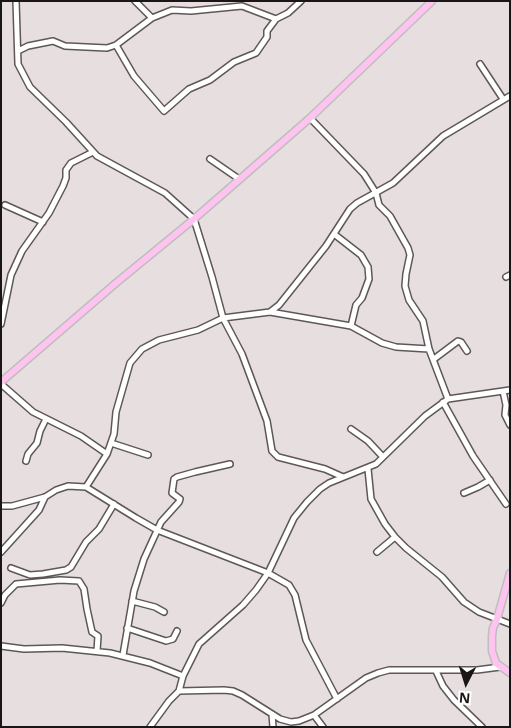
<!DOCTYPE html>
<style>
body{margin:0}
#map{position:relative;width:511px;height:728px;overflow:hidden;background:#e7dee0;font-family:"Noto Sans",sans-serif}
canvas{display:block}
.frame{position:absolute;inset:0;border:2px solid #1a1617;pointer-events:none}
.north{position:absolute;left:441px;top:658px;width:50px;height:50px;-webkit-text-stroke:4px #fff;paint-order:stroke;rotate:185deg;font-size:14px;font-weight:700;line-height:20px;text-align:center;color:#1a1617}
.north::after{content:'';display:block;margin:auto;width:18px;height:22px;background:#1a1617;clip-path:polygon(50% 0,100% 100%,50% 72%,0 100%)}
</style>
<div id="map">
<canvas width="511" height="728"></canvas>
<div class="frame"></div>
<div class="north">N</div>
</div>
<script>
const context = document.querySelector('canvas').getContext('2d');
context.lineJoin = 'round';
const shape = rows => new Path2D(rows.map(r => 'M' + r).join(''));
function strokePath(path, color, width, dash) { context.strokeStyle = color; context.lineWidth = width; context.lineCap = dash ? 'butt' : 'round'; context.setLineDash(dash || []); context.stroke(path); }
const minor = shape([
 [16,1,18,64,30,87,66,122,97,156,165,193,194,219,212,277,223,318,242,354,267,421,272,451,278,457,325,469,343,477],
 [135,1,152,18],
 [116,45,134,76,164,111,189,89,210,80,234,62,256,53,267,37,267,31,276,19,288,13,301,1],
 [18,51,28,46,53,41,65,46,107,48,116,45,152,18,172,10,191,11,242,6,276,19],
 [480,64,503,99],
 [310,118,364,174,376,193,379,205,390,216,408,248,410,255,406,274,405,286,409,300,423,321,429,349,448,399],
 [210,159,239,179],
 [5,205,43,222],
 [334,234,361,255,368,267,369,279,362,298,356,305,351,326],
 [506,277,510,275],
 [270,312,279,305,326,246,350,209,357,203,393,183,443,136,510,96],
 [1,324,11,275,22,251,49,213,63,186,66,178,66,170,71,163,93,152],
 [434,359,458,341,461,342,467,351],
 [1,384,33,412,81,436,107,454],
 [503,391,506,405,505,415,510,425],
 [443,402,473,456,506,504],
 [351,429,368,441,383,457],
 [111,443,148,455],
 [26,461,28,454,37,443,40,431,46,419],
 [368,469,371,499,385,524,395,537,406,548,442,577,464,602,479,612,510,624],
 [86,487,107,454,114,434,116,412,130,363,142,349,159,340,198,330,223,318,270,312,351,326,382,343,396,347,429,349],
 [464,493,478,487,490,480],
 [1,506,12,506,45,497,56,490,68,486,86,487,136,518,157,530,268,573,289,585,295,595,306,640,337,699],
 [1,552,39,510,45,497],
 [377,552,395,537],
 [11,568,30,575,43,574,66,570,71,567,86,542,99,529,114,504],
 [132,601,155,607,164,612],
 [1,603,5,595,16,584,60,580,79,581,84,589,87,609,92,632,98,636,97,651],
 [127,628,166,641,173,639,177,631],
 [1,646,24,649,62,648,110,653,150,663,183,676],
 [123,655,134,591,144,559,161,522,179,502,180,499,172,493,174,479,177,477,195,472,230,464],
 [436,671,443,686,454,700,482,727],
 [179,691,224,690,233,691,242,695,280,719,291,722,299,721,314,715,366,678,378,673,389,670,477,670,500,667],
 [272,714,273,727],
 [314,715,323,727],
 [150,727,169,701,179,691,183,676,199,644,243,605,256,590,268,573,294,518,307,502,320,489,329,483,376,464,425,416,448,399,510,390]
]);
const major = shape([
 [1,382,116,283,194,219,310,118,432,1],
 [510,573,497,619,493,628,492,636,492,651,496,663,510,673]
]);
strokePath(minor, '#5e5758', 8);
strokePath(major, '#bfbebe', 9);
strokePath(minor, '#fff', 5);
strokePath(major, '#fec4ef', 6);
</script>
